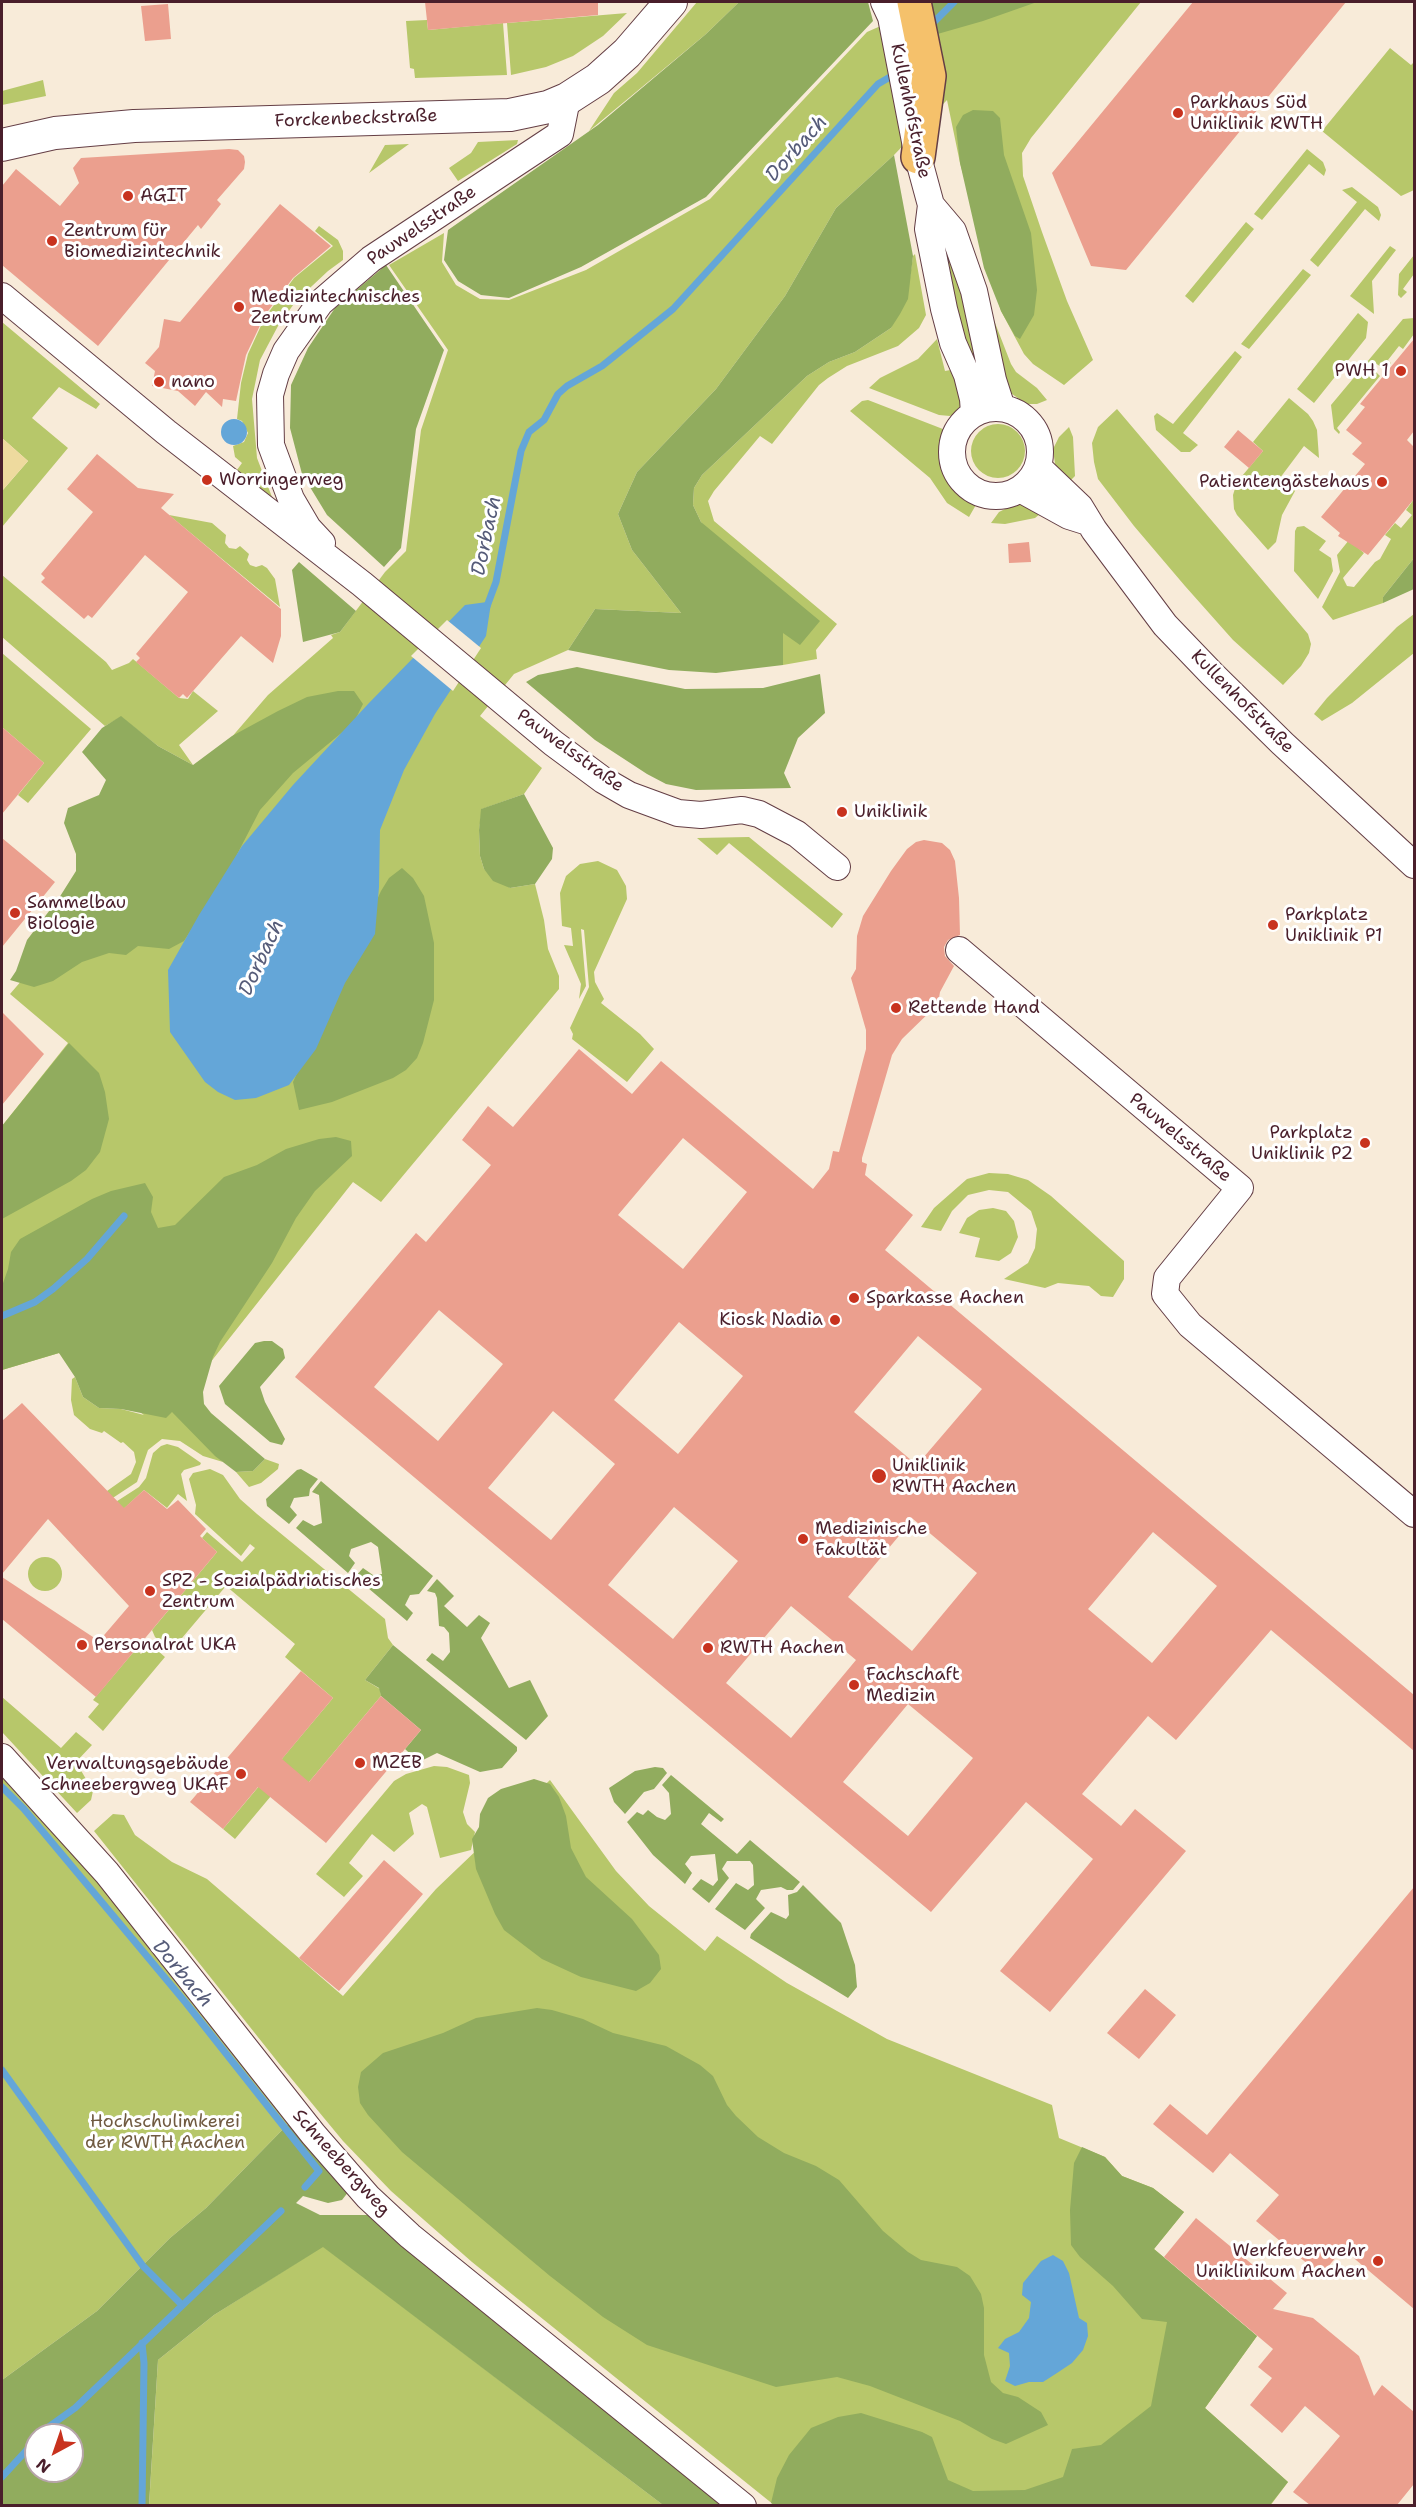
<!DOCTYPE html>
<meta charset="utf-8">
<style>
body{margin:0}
#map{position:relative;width:1416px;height:2507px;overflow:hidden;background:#f8ebd9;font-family:"Shantell Sans",sans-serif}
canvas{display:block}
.frame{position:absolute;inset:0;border:3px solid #4a1f2b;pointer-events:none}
.north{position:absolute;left:24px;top:2423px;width:60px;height:60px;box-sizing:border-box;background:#fff;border:2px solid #b7a5aa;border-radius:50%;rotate:220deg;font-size:16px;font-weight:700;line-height:24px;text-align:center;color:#4a1f2b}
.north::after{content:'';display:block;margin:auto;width:21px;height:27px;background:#c8321e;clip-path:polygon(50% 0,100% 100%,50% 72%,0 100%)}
</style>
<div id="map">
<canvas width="1416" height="2507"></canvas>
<div class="frame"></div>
<div class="north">N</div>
</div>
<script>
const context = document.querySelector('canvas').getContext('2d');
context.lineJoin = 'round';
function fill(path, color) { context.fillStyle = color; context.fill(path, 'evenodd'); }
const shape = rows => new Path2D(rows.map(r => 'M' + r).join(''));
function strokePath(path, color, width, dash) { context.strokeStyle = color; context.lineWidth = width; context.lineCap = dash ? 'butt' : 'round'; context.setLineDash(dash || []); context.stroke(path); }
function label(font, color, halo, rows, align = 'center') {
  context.font = font + ' "Shantell Sans",sans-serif'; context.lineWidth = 6; context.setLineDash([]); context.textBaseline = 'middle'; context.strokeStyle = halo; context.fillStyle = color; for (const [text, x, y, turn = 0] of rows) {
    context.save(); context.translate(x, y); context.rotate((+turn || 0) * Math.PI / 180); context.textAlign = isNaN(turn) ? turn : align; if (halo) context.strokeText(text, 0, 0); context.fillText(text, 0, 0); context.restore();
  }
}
fill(shape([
 [697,2,739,2,706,34,589,131,614,93,637,73],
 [928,2,1141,2,1031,138,1022,153,1023,176,1042,232,1067,301,1093,360,1064,385,1033,364,1024,354,1001,311,960,163,947,100,894,155,836,208,785,296,716,389,637,472,618,514,632,550,681,613,595,609,568,650,514,674,480,716,542,768,524,794,482,809,479,830,480,856,484,869,510,888,535,884,544,920,548,949,559,976,559,989,381,1202,353,1182,172,1411,223,1462,203,1456,180,1441,162,1439,148,1450,137,1482,99,1507,107,1491,131,1474,136,1462,134,1452,123,1442,121,1443,104,1431,102,1433,90,1429,74,1415,71,1400,72,1379,75,1377,83,1397,99,1408,121,1409,144,1415,59,1353,2,1370,2,1126,68,1043,10,994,268,695,333,638,331,635,340,632,385,572,406,551,421,430,448,350,389,265,444,233,442,262,456,285,480,299,509,300,586,270,710,199,867,32,928,5],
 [627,13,603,36,573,56,546,67,511,75,507,23],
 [427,20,428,30,503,23,507,75,415,78,414,69,410,68,406,21],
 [1390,48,1411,65,1414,62,1414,190,1401,196,1322,131],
 [43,80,46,96,2,105,2,91],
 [518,140,517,144,458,181,449,168,471,153,478,142],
 [409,144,369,173,385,145],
 [1307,149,1323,162,1326,170,1324,176,1309,164,1262,220,1254,214],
 [1352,187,1378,207,1381,215,1379,221,1365,209,1318,267,1310,260,1357,202,1342,190],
 [1246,222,1254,229,1193,303,1185,296],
 [319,226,338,240,343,251,343,260,328,271,296,301,278,326,260,360,252,399,257,458,272,497,237,470,242,463,235,457,233,446,244,442,248,433,242,421,237,419,241,383,248,354,265,317,294,278,333,246,315,231],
 [1390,246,1396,250,1372,281,1374,314,1350,296],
 [915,254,926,315,919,328,898,346,847,366,828,378,819,385,772,444,760,436,714,491,708,501,714,521,837,624,816,650,817,659,783,665,783,632,701,522,693,505,694,488,702,475,807,376,829,362,855,352,891,328,910,277,913,256],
 [1414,255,1414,274,1403,289,1407,292,1401,298,1398,295,1399,274],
 [956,259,983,368,969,364,942,263],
 [1303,269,1311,275,1249,349,1241,344],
 [976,274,1011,364,1016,372,1037,388,1047,400,1037,404,1026,404,1008,391],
 [1358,313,1368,322,1366,338,1314,403,1297,389],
 [1414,318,1414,334,1403,349,1399,346,1388,360,1391,363,1386,370,1375,363,1371,367,1380,376,1337,428,1340,432,1339,434,1334,429,1331,405,1403,319],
 [2,322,100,404,96,409,59,387,32,418,68,448,2,527,2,491,28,461,2,438],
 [937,339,945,371,956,369,962,398,959,412,950,416,939,415,869,388,880,378,918,359],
 [1235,351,1242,357,1183,433,1198,445,1190,452,1181,452,1156,430,1154,416,1157,413,1173,424],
 [1289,398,1308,414,1313,421,1317,430,1319,458,1304,446,1280,478,1295,491,1282,515,1276,542,1268,550,1237,515,1234,509,1233,495,1237,482,1263,451,1253,442],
 [868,400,948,431,942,450,943,461,946,471,956,488,977,503,969,517,947,503,930,478,850,411,862,401],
 [1117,409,1308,634,1311,644,1309,653,1301,666,1283,685,1233,640,1185,586,1134,526,1098,479,1094,462,1092,443,1098,427],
 '971 451a27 27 0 1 1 54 0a27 27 0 1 1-54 0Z',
 [1069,427,1073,437,1075,476,1066,485,1056,471,1053,449,1059,437],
 [1414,499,1414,558,1383,597,1383,603,1333,620,1322,607,1340,572,1337,555,1349,540,1364,553,1343,578,1347,586,1354,587,1375,562,1380,559,1391,539,1385,535,1395,523,1401,528,1412,515,1406,510],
 [1027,504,1040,514,1035,518,1005,524,991,523,999,512,1013,505],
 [169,515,212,523,226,535,225,543,229,548,236,549,240,546,249,554,247,560,250,565,256,567,262,565,267,568,275,579,280,607],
 [1304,526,1326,541,1319,550,1331,558,1333,571,1318,599,1294,571,1295,531,1297,527],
 [2,575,106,662,112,670,129,663,133,659,179,698,188,699,193,691,218,711,179,745,193,765,158,746,121,717,105,726,2,637],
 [1414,614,1414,653,1352,703,1322,721,1314,714,1327,698,1397,627],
 [2,653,91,729,28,803,18,795,44,763,2,727],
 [749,837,843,914,832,928,729,843,717,855,697,838],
 [598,861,617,870,626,886,627,899,594,972,595,982,604,999,601,1003,640,1034,654,1049,627,1082,572,1039,573,1034,570,1028,589,987,584,930,581,929,586,986,579,999,581,984,564,945,573,946,571,928,562,926,560,893,566,876,580,864],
 [989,1173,1008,1174,1028,1180,1051,1196,1124,1261,1124,1279,1113,1297,1101,1296,1089,1286,1058,1283,1045,1288,1004,1279,1028,1263,1035,1248,1037,1229,1031,1211,1008,1192,989,1190,968,1195,952,1211,941,1231,921,1227,934,1208,967,1179],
 [993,1208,1006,1211,1014,1221,1018,1237,1011,1253,999,1261,975,1257,980,1238,959,1233,967,1218,979,1210],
 [167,1444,178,1447,201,1463,200,1465,184,1470,181,1474,187,1501,178,1494,167,1508,144,1490,78,1551,72,1543,111,1505,139,1487,146,1478,153,1453,161,1446],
 [265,1459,279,1464,278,1469,261,1483,249,1487,236,1472,253,1471],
 [210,1469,223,1475,240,1499,257,1514,385,1619,388,1638,393,1645,365,1680,380,1689,381,1696,309,1782,271,1796,235,1839,223,1829,333,1698,285,1657,295,1644,226,1586,171,1651,155,1637,152,1630,217,1552,202,1538,207,1532,242,1562,255,1548,250,1544,241,1556,195,1514,196,1505,189,1479,193,1473],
 '28 1574a17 17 0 1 1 34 0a17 17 0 1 1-34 0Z',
 [150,1644,165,1657,103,1731,88,1717,99,1704,93,1700,136,1649,141,1654],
 [2,1697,61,1748,76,1732,92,1745,76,1762,93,1791,91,1800,77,1813,2,1732],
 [434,1766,447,1767,469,1775,470,1783,463,1812,467,1824,475,1832,471,1850,440,1858,427,1807,422,1804,409,1813,414,1834,394,1852,372,1834,349,1863,363,1876,344,1897,316,1874,394,1781,406,1774],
 [2,1776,85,1867,118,1906,289,2123,206,2208,170,2238,97,2311,2,2380],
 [550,1780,616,1871,649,1906,705,1951,717,1936,787,1983,887,2039,1052,2105,1059,2138,1105,2157,1122,2176,1153,2188,1184,2212,1154,2249,1257,2336,1205,2408,1288,2482,1270,2506,774,2505,472,2262,391,2191,343,2141,281,2066,94,1831,113,1814,124,1815,135,1835,172,1862,207,1879,343,1996,436,1889],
 [323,2246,394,2300,663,2505,149,2506,158,2360,214,2315]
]), '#b7c76a');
fill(shape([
 [739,2,868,2,873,21,706,197,581,267,509,298,481,295,458,281,444,260,448,230,598,125,706,34],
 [928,2,1037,2,983,21,934,35],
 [973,110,993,111,1000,118,1004,155,1031,233,1037,290,1034,315,1020,339,1015,336,1001,311,984,268,960,163,956,127,963,115],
 [894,155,913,256,908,299,900,314,891,328,855,352,829,362,807,376,702,475,694,488,693,505,701,522,820,621,800,645,783,633,783,665,716,673,669,670,568,650,595,609,681,613,632,550,618,514,637,472,716,389,785,296,836,208],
 [386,265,444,350,416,429,401,548,384,567,327,515,302,474,290,428,291,385,308,348,335,308],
 [1414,558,1414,589,1383,603,1383,597],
 [299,562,356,611,340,632,303,642,292,570],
 [577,667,685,689,763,688,820,674,825,713,798,738,784,773,791,788,696,790,666,784,647,774,595,740,526,682,538,675],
 [338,691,354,691,363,704,356,718,345,730,293,773,260,810,229,870,184,941,169,949,138,946,126,955,109,953,82,962,53,981,34,987,10,980,16,971,27,940,59,898,76,871,76,854,64,823,68,808,99,795,106,780,82,752,102,728,121,716,158,746,193,765,232,736,278,711,307,697],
 [524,794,553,848,552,859,535,884,510,888,493,881,484,869,480,856,479,830,481,809],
 [402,868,413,878,424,896,434,943,434,1000,423,1043,417,1058,406,1070,393,1078,332,1102,299,1110,293,1082,381,891,389,878],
 [69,1043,99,1073,105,1092,109,1119,100,1152,86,1170,71,1181,2,1219,2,1126],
 [336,1137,351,1141,352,1156,315,1191,296,1218,272,1263,220,1342,213,1357,203,1392,204,1404,211,1413,265,1459,253,1471,236,1472,215,1456,172,1412,166,1418,121,1409,99,1408,83,1397,75,1377,59,1353,2,1370,2,1286,8,1269,11,1252,20,1239,92,1199,111,1191,145,1183,153,1197,151,1212,158,1228,175,1225,224,1177,257,1165,286,1149,319,1139],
 [264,1341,272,1341,283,1349,285,1358,260,1387,265,1402,285,1439,282,1445,270,1442,225,1404,219,1386,255,1343],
 [301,1469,318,1479,310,1489,309,1496,294,1498,290,1507,297,1515,289,1524,267,1506,266,1499,297,1470],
 [321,1481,433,1576,419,1594,410,1595,405,1605,413,1613,407,1621,355,1577,363,1568,373,1575,382,1574,378,1547,371,1542,351,1549,349,1556,355,1563,348,1573,296,1528,303,1520,314,1526,322,1523,319,1495,312,1492],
 [437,1579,454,1596,444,1606,467,1627,479,1615,490,1623,481,1638,509,1688,530,1680,548,1716,526,1740,426,1660,432,1653,443,1661,450,1652,449,1633,444,1627,439,1626,437,1598,435,1593,427,1591],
 [393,1645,517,1747,517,1751,502,1768,480,1772,437,1753,419,1762,405,1749,421,1730,381,1696,379,1688,365,1680],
 [655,1767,663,1768,667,1773,654,1789,644,1792,625,1814,614,1802,609,1788,635,1771],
 [671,1775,724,1819,721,1822,709,1813,701,1824,737,1854,750,1840,800,1882,793,1890,787,1890,781,1887,761,1890,756,1899,765,1908,745,1930,715,1909,736,1883,748,1890,754,1885,753,1865,750,1861,727,1861,722,1869,729,1878,709,1903,692,1889,701,1879,713,1886,718,1880,715,1854,691,1856,685,1864,692,1873,685,1884,653,1855,627,1822,637,1812,643,1815,648,1810,657,1817,665,1820,671,1814,669,1793,662,1785],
 [534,1779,550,1784,559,1797,566,1816,571,1848,586,1877,632,1919,659,1955,661,1969,650,1983,636,1991,581,1977,542,1959,504,1930,495,1914,476,1869,472,1839,479,1827,480,1814,488,1798,501,1789],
 [803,1885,841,1923,855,1965,857,1987,848,1998,750,1938,751,1934,771,1912,786,1919,789,1915,788,1895,797,1892],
 [537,2008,552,2010,583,2019,613,2033,666,2046,700,2065,713,2076,727,2105,736,2116,758,2137,784,2153,816,2166,839,2180,883,2231,908,2252,921,2260,957,2267,970,2276,981,2294,984,2308,984,2355,991,2382,1003,2393,1018,2397,1041,2412,1048,2425,1006,2444,992,2439,960,2421,870,2386,837,2377,776,2387,647,2345,603,2317,550,2276,402,2152,368,2115,360,2103,358,2087,361,2072,383,2053,443,2033,476,2018],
 [289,2123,349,2191,342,2200,328,2203,303,2196,296,2203,320,2215,373,2215,723,2505,663,2505,323,2247,214,2315,158,2360,149,2505,2,2506,2,2380,97,2311,170,2238,206,2208],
 [36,2435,72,2435,72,2471,36,2471],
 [1082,2147,1105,2157,1122,2176,1153,2188,1184,2212,1154,2249,1257,2336,1205,2408,1288,2482,1270,2505,774,2505,771,2503,777,2478,789,2455,811,2428,838,2417,861,2413,922,2432,932,2437,948,2480,973,2491,1025,2490,1063,2477,1072,2449,1101,2445,1151,2406,1167,2322,1142,2319,1113,2286,1080,2257,1071,2245,1070,2210,1074,2163]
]), '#91ac5e');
fill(shape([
 [2,438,28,461,2,491]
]), '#eeda9e');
fill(shape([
 '221 432a13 13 0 1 1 26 0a13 13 0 1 1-26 0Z',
 [487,602,491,603,486,636,435,714,404,770,380,830,379,887,375,934,345,983,316,1049,289,1085,256,1098,235,1100,218,1092,205,1082,170,1032,168,970,199,915,242,846,293,785,369,703,465,605],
 [1053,2255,1063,2261,1069,2273,1079,2318,1087,2323,1088,2336,1083,2350,1072,2363,1057,2373,1043,2382,1029,2382,1015,2386,1005,2381,1010,2366,1009,2353,998,2348,1005,2339,1019,2332,1029,2318,1031,2302,1022,2295,1023,2283,1041,2261]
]), '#64a6d8');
fill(shape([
 [447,620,481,648,453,691,411,656]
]), '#f8ebd9');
strokePath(shape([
 [933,23,954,2],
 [486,609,496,582,521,451,529,432,544,420,558,394,567,386,602,366,673,309,878,84,895,74],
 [2,1316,35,1302,53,1289,87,1259,124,1216],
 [2,1787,24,1809,186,2003,319,2171,305,2187],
 [2,2070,143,2266,182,2305],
 [142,2343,144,2363,142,2506],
 [40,2435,47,2428,75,2408,281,2211],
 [2,2477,36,2440]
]), '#64a6d8', 7);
fill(shape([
 [425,2,598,2,598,15,428,30],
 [1193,2,1346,2,1126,270,1091,266,1052,173],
 [168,4,171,39,145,41,141,6],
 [229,149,238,150,244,156,245,162,244,169,217,200,221,204,201,229,198,225,98,346,2,265,2,186,16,169,60,206,79,183,73,168,81,158],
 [280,204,331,246,293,278,265,315,246,355,236,401,223,399,222,407,206,392,195,406,178,391,152,386,155,371,145,363,159,347,164,319,180,322],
 [1414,339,1414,431,1407,440,1414,447,1414,499,1368,555,1338,536,1340,533,1321,517,1365,464,1352,454,1362,443,1346,430,1365,407,1360,404],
 [1238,430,1263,451,1249,468,1224,447],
 [97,454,138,488,174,494,161,508,281,609,281,636,273,663,241,636,187,698,183,694,179,698,136,662,140,658,136,654,188,592,145,555,92,618,88,615,84,619,41,582,45,578,41,574,93,512,67,489],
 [1029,542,1031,562,1009,563,1008,544],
 [2,727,44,763,2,814],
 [2,838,55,882,2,947],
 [924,840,942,843,950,850,955,861,959,898,960,935,948,940,944,947,945,956,954,966,940,992,938,1004,902,1039,892,1055,862,1158,862,1162,867,1164,865,1175,913,1215,885,1250,1414,1695,1414,1751,1271,1630,1176,1740,1148,1716,1082,1794,1121,1826,1135,1809,1186,1851,1050,2012,1000,1971,1093,1859,1026,1802,931,1912,295,1377,416,1233,426,1242,491,1165,462,1140,488,1106,513,1127,579,1049,632,1094,661,1061,813,1189,829,1169,833,1151,839,1152,866,1049,866,1030,851,978,856,969,857,936,863,916,891,871,907,849,916,842],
 [683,1138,747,1192,683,1269,618,1215],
 [439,1310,503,1364,438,1441,374,1387],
 [679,1322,743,1376,678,1454,614,1400],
 [918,1336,982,1389,917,1465,854,1412],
 [553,1411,615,1464,551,1540,488,1488],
 [674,1507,738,1561,673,1639,608,1585],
 [913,1519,977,1573,912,1651,848,1597],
 [1153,1532,1217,1586,1152,1663,1088,1609],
 [791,1606,856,1660,791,1738,726,1683],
 [908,1704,973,1758,908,1836,843,1782],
 [2,1012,44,1054,2,1105],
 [22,1403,124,1508,144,1490,167,1509,178,1500,206,1529,200,1536,217,1552,96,1697,2,1619,2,1577,99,1641,129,1606,48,1519,2,1574,2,1421],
 [301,1671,333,1698,282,1759,309,1782,381,1696,421,1730,326,1843,258,1787,223,1829,190,1802],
 [384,1860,423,1894,339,1991,299,1958],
 [1414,1887,1414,2309,1343,2249,1321,2275,1256,2221,1279,2195,1230,2153,1213,2173,1153,2124,1170,2104,1207,2135],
 [1145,1989,1176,2015,1139,2059,1107,2033],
 [1196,2218,1287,2293,1273,2309,1313,2318,1359,2356,1374,2396,1382,2385,1414,2412,1414,2484,1397,2505,1310,2505,1293,2492,1340,2436,1305,2406,1282,2433,1250,2405,1272,2378,1258,2367,1273,2349,1164,2257]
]), '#eb9f8e');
const minor = shape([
 [884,2,891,17,918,157,931,205,928,229,944,309,953,343,967,375,973,399,974,413],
 [931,205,953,231,974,291,993,380,1002,408],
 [2,296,166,432,362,584,553,743,603,780,629,795,678,813,701,815,742,810,759,814,797,834,837,867],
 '952 452a44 44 0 1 1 88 0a44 44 0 1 1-88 0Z',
 [1038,467,1080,507,1094,530,1165,625,1212,674,1282,743,1414,865],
 [1020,489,1069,516,1088,522],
 [322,543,308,528,291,499,271,445,270,395,276,374,286,351,320,303,371,259,560,134,567,99],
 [959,950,1240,1188,1167,1278,1165,1294,1190,1325,1414,1514],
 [2,1757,107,1873,313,2134,368,2197,410,2236,743,2506]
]);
const tertiary = shape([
 [2,145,55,133,134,126,510,115,548,107,567,99,598,79,627,53,671,2]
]);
const trunk = shape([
 [914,2,929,76,918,157]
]);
strokePath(minor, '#643e45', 28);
strokePath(tertiary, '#643e45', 34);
strokePath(trunk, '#643e45', 36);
strokePath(minor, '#fff', 26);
strokePath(tertiary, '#fff', 32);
strokePath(trunk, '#f5c16b', 33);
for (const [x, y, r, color] of [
 [1178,113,6,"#c8321e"],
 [128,196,6,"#c8321e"],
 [52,241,6,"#c8321e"],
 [239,307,6,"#c8321e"],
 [1401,371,6,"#c8321e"],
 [159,382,6,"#c8321e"],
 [207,480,6,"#c8321e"],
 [1382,482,6,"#c8321e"],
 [842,812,6,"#c8321e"],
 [15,913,6,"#c8321e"],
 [1273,925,6,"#c8321e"],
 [896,1008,6,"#c8321e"],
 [1365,1143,6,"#c8321e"],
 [854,1298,6,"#c8321e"],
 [835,1320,6,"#c8321e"],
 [879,1476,8,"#c8321e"],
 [803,1539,6,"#c8321e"],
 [150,1591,6,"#c8321e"],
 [82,1645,6,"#c8321e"],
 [708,1648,6,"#c8321e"],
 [854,1685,6,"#c8321e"],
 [360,1763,6,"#c8321e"],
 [241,1774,6,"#c8321e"],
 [1378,2261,6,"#c8321e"]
]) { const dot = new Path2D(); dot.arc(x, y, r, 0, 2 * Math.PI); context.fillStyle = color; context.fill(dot); strokePath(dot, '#fff', 2); }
label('18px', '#4a1f2b', '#fff', [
 ["Parkhaus Süd",1190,103],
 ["Uniklinik RWTH",1190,124],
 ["AGIT",140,196],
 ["Zentrum für",64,231],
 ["Biomedizintechnik",64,252],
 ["Medizintechnisches",251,297],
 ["Zentrum",251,318],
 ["PWH 1",1389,371,"right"],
 ["nano",171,382],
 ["Worringerweg",219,480],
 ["Patientengästehaus",1370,482,"right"],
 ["Uniklinik",854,812],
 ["Sammelbau",27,903],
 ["Biologie",27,924],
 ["Parkplatz",1285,915],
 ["Uniklinik P1",1285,936],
 ["Rettende Hand",908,1008],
 ["Parkplatz",1353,1133,"right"],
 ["Uniklinik P2",1353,1154,"right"],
 ["Sparkasse Aachen",866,1298],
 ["Kiosk Nadia",823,1320,"right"],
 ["Uniklinik",892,1466],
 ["RWTH Aachen",892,1487],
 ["Medizinische",815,1529],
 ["Fakultät",815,1550],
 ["SPZ - Sozialpädriatisches",162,1581],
 ["Zentrum",162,1602],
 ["Personalrat UKA",94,1645],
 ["RWTH Aachen",720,1648],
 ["Fachschaft",866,1675],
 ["Medizin",866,1696],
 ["MZEB",372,1763],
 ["Verwaltungsgebäude",229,1764,"right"],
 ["Schneebergweg UKAF",229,1785,"right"],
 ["Werkfeuerwehr",1366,2251,"right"],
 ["Uniklinikum Aachen",1366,2272,"right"]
], 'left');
label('18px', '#4a1f2b', '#fff', [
 ["Kullenhofstraße",910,111,78],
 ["Forckenbeckstraße",356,119,-2],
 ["Pauwelsstraße",422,226,-34],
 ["Kullenhofstraße",1242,702,45],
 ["Pauwelsstraße",570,751,36],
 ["Pauwelsstraße",1180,1138,40],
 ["Schneebergweg",341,2163,48]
]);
label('18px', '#705a41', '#fff', [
 ["Hochschulimkerei",165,2122],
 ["der RWTH Aachen",165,2143]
]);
label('italic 20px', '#565c79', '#fff', [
 ["Dorbach",797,149,-48],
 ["Dorbach",487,536,-78],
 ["Dorbach",262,958,-65],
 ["Dorbach",182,1974,50]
]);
</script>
